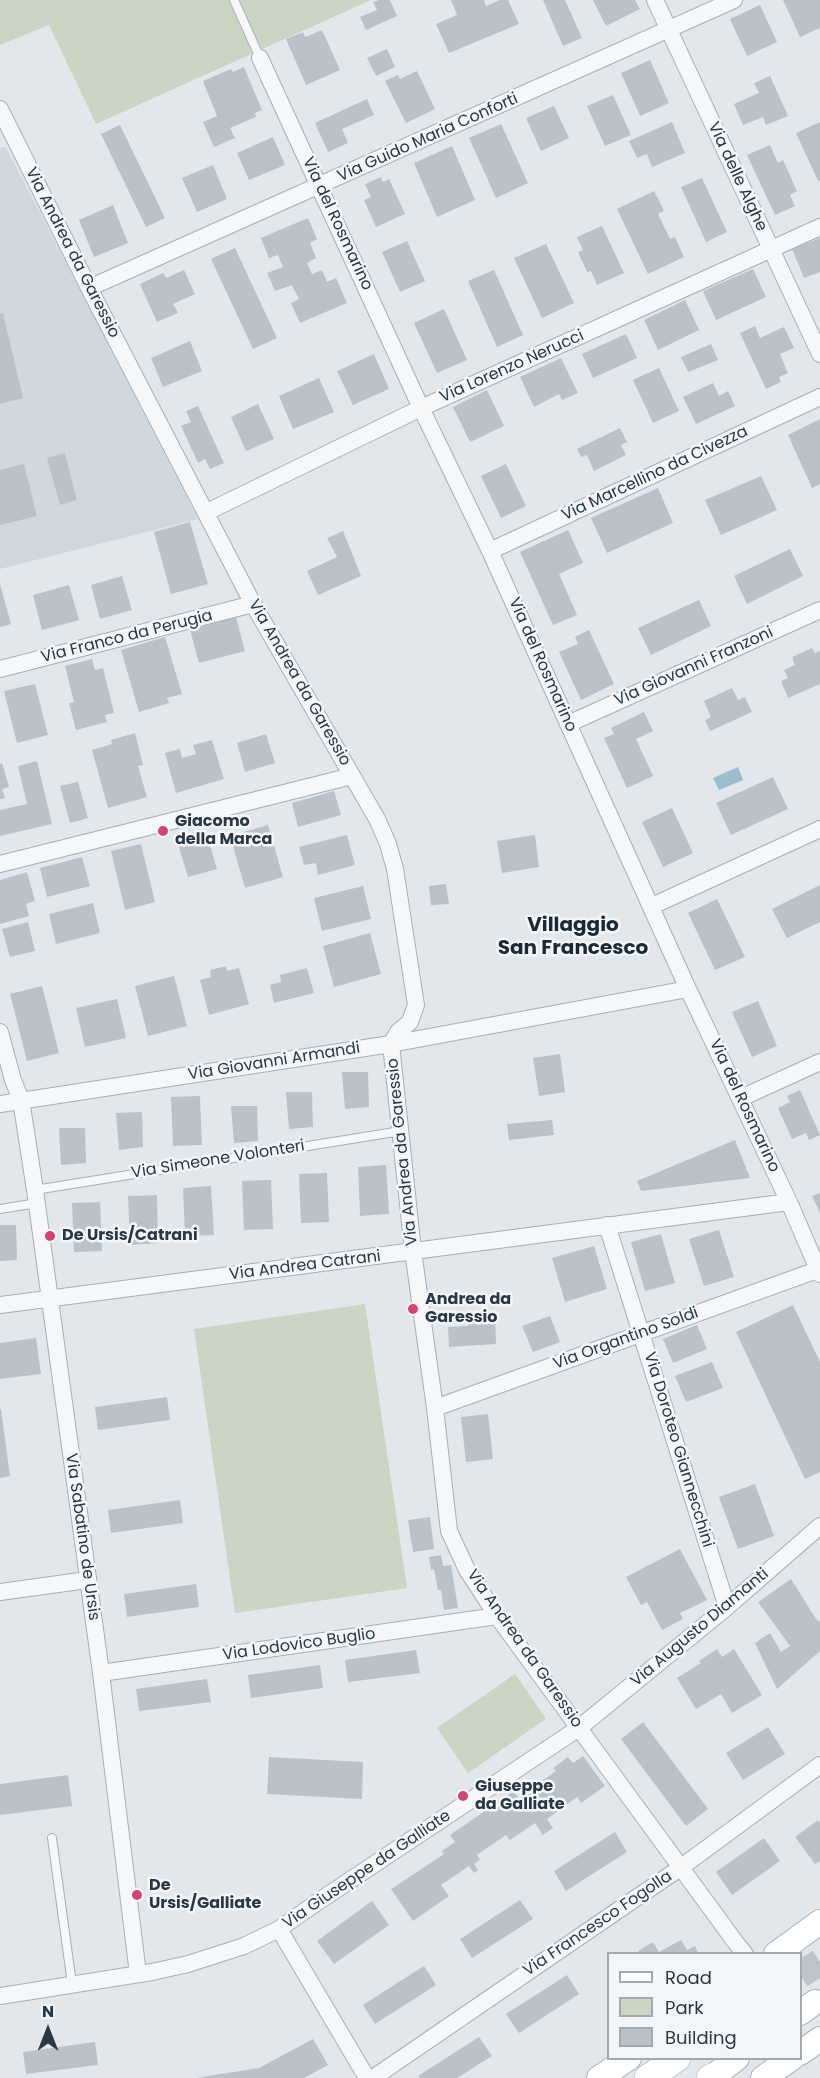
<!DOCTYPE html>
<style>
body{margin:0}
#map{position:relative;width:820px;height:2078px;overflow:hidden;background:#e2e7eb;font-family:Poppins,sans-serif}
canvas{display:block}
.legend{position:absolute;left:607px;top:1952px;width:195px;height:108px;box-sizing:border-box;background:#f2f6f8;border:2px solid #a2aab0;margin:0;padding:8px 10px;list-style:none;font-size:18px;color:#293844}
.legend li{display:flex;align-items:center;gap:12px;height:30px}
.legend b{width:30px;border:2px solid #a2aab0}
.north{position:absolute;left:18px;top:2000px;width:60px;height:60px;-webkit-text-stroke:4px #f2f6f8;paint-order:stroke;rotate:0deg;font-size:16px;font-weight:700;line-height:24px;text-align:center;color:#293844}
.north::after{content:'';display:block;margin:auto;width:21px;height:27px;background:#293844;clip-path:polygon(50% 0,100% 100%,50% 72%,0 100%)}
</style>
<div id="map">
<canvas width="820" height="2078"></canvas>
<ul class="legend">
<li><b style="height:8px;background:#fff"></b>Road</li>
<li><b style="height:16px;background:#cbd5c3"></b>Park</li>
<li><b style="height:16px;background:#b9c2c9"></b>Building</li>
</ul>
<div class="north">N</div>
</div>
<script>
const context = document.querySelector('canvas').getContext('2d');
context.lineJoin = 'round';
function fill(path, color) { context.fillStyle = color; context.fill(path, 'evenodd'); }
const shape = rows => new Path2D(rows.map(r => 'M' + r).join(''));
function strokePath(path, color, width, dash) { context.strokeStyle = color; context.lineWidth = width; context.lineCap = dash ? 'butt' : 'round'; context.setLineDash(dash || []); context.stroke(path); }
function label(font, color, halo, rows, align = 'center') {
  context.font = font + ' Poppins,sans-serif'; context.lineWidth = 5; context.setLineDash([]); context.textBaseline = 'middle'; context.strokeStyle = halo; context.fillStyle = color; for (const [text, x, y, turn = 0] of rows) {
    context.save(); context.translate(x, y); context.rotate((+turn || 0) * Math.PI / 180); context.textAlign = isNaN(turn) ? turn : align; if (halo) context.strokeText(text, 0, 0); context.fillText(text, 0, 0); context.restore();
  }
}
fill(shape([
 [6,147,198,519,0,569,0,148]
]), '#d0d7dd');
fill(shape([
 [0,0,371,0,96,124,49,25,0,45],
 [365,1304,407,1588,235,1613,194,1329],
 [515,1674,546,1719,468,1773,437,1728]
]), '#cbd5c3');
fill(shape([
 [738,767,743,780,719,790,713,778]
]), '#9cbdcc');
fill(shape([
 [379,0,390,0,397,16,366,30,360,17,377,10,373,2],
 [451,0,484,0,486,6,500,0,508,0,519,24,449,53,436,24,457,15],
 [543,0,565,0,582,38,563,46],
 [593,0,635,0,640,9,606,26],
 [783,0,820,0,820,28,800,37],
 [760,5,777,42,747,56,730,19],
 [322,30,340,70,306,85,286,39,303,32,305,37],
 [387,49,395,67,376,76,367,58],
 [650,60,669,103,640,116,621,73],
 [244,67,262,110,255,113,256,117,230,128,235,138,214,147,203,122,217,116,203,81,231,69,233,72],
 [417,71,435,109,406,123,385,81,398,75,400,79],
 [770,76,788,116,766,125,763,117,743,125,734,104,759,93,754,83],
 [613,95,631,135,605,146,587,106],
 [367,99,374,115,342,129,348,143,328,152,315,123],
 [554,106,569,138,541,151,526,118],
 [672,122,685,153,652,167,647,154,637,158,629,141],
 [820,122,820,180,818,181,796,133],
 [501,124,528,183,496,198,469,138],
 [120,125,165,218,146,227,101,134],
 [273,137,285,165,249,180,237,153],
 [770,145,778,163,783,160,797,191,790,195,795,206,775,215,747,155],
 [452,146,475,200,437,217,414,163],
 [213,165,227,199,197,212,182,178],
 [381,177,383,182,389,179,405,214,376,227,364,200,371,197,365,184],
 [702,178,727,232,706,242,681,187],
 [654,191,664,211,658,214,670,239,675,237,684,257,648,274,617,209],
 [113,205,128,243,94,257,79,220],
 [308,218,317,239,310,243,316,258,307,263,312,274,322,270,327,282,336,278,347,303,300,323,291,303,299,299,292,285,275,291,267,273,283,267,278,255,269,258,261,238],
 [602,226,624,273,597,285,591,271,587,272,578,252,583,250,577,237],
 [820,238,820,272,804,278,792,249],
 [407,241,425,281,400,292,382,252],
 [546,244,574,303,542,318,514,258],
 [235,248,277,338,253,349,211,259],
 [753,269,766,297,716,320,703,291],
 [184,270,195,294,173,304,178,313,157,322,140,284,163,273,166,278],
 [494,270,523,335,497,347,468,281],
 [685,300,699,330,658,350,644,320],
 [444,309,467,360,437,373,414,323],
 [3,313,23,398,0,404,0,314],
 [755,326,760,338,784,327,794,348,780,354,788,373,779,377,781,382,766,389,740,333],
 [626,334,637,358,593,378,582,354],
 [190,341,202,371,163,387,151,358],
 [711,344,718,360,688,372,681,357],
 [374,354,389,389,353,405,337,371],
 [561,358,578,393,562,400,559,394,534,407,520,377],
 [659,368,679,411,653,423,633,380],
 [319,378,334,412,293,429,279,396],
 [713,383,719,396,728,391,735,406,696,424,683,397],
 [487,390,504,426,470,442,453,407],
 [258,404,274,439,246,451,231,417],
 [198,406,224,463,210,469,205,459,198,463,181,426,191,422,186,411],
 [820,419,820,484,812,488,788,435],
 [620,428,627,442,621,445,626,455,594,471,587,455,581,457,577,449],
 [65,453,77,500,60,505,47,458],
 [24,464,37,516,0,525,0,470],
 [506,464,526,506,501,518,481,476],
 [761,476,777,510,721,535,705,500],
 [658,488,673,523,607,553,591,518],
 [190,522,208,584,171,594,154,532],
 [568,530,583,563,559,574,577,615,553,625,520,552],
 [343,531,361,576,318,595,307,571,337,557,327,538],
 [790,549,803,576,747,604,734,576],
 [122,576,132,610,100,619,91,585],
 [0,584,11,624,0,627],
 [69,585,79,620,42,630,33,595],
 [699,600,711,626,651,655,638,628],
 [236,617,245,651,199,663,190,630],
 [589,630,614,684,581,700,559,652,578,644,575,637],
 [165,637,182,694,167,698,169,703,139,712,121,650],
 [812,648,815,653,820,651,820,684,788,698,781,681,788,678,784,670,795,665,792,657],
 [92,659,95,670,103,668,114,713,105,715,107,722,76,730,69,703,74,702,65,666],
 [35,684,48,735,17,743,4,691],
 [732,688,738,700,745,697,752,712,710,731,705,720,711,717,704,701],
 [644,712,653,731,636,739,653,776,627,788,604,738,614,734,611,728],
 [135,733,143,765,138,766,147,797,108,808,92,750,112,744,111,740],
 [266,734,275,763,245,772,237,743],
 [212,740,224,779,176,793,165,753,180,749,182,758,196,754,193,745],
 [37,761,52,824,0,836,0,810,27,804,18,766],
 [2,763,9,787,2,789,5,798,0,799,0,764],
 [773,777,788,809,731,835,716,803],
 [78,782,88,818,70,823,60,786],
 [334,791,341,815,298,827,292,803],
 [672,808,693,853,663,867,642,822],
 [268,825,283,877,245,888,230,836],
 [207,835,217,869,188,877,178,844],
 [347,835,355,865,318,875,316,863,304,865,299,847],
 [535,835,539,867,502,873,497,841],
 [141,844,155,902,125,910,111,851],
 [82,857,90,886,47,897,40,868],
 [27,872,35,901,26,904,29,916,0,924,0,880],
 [446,884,449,904,431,905,429,886],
 [820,885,820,922,787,938,772,909],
 [363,886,371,919,322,931,314,898],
 [717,899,745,957,715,970,688,913],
 [93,903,100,933,56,944,49,914],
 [28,922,35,951,10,957,2,929],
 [370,933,381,974,334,987,323,946],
 [226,966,227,971,239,968,249,1004,209,1015,200,980,211,977,210,970],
 [307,968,314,993,274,1003,270,985,281,982,280,975],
 [174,976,187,1026,148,1036,135,986],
 [42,986,59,1053,27,1061,10,994],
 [117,999,126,1038,85,1047,76,1008],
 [758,1001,777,1046,752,1057,732,1012],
 [560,1054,565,1092,539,1096,533,1058],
 [342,1072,368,1072,369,1107,345,1109],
 [800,1090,820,1135,809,1140,806,1133,792,1139,778,1108,790,1102,787,1096],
 [286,1092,312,1092,313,1127,289,1129],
 [200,1096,202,1145,173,1146,171,1097],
 [231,1106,257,1106,258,1141,234,1143],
 [142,1112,143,1147,119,1150,116,1113],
 [552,1120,554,1135,509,1140,507,1124],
 [59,1128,85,1128,86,1163,61,1165],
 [735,1140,750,1178,641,1191,637,1181],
 [386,1165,389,1214,360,1216,358,1167],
 [327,1173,329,1222,301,1223,299,1174],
 [271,1180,273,1229,244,1230,242,1181],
 [211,1186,214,1235,185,1236,183,1188],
 [820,1193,820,1213,812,1196],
 [157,1195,158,1243,130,1245,128,1196],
 [100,1202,102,1251,74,1252,72,1203],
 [0,1225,16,1225,17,1260,0,1261],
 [719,1230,734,1277,704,1286,689,1239],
 [661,1234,675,1283,645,1291,631,1242],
 [594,1246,607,1289,565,1302,552,1258],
 [793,1305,820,1362,820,1472,805,1479,736,1332],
 [495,1315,496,1344,449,1347,448,1327,468,1326,468,1316],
 [550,1316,560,1342,533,1352,522,1326],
 [697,1325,707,1349,673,1363,663,1339],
 [36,1338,41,1374,0,1379,0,1343],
 [712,1362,723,1388,686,1402,675,1376],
 [167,1397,170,1420,98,1430,95,1407],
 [1,1409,10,1476,0,1478,0,1410],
 [488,1414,493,1459,466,1462,461,1417],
 [755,1484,774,1536,738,1549,719,1497],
 [180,1500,183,1523,111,1533,108,1510],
 [430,1517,434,1549,413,1552,408,1520],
 [680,1549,707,1600,680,1613,683,1619,662,1630,647,1602,641,1605,626,1577],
 [441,1555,443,1566,451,1565,458,1608,444,1610,441,1590,438,1590,434,1569,431,1570,429,1557],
 [791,1579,816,1619,820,1622,820,1651,777,1689,755,1643,770,1633,781,1652,790,1646,758,1602],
 [196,1584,199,1607,127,1617,124,1594],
 [717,1649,722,1657,734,1649,762,1695,732,1713,721,1694,696,1709,677,1678,701,1663,699,1661],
 [416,1650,420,1673,348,1682,345,1660],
 [320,1665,323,1688,251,1698,248,1675],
 [207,1679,211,1702,139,1711,136,1689],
 [643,1722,708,1809,686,1826,621,1739],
 [768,1727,785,1754,743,1780,726,1753],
 [583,1756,605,1786,581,1803,577,1797,547,1819,553,1828,543,1835,535,1823,510,1840,506,1835,477,1855,480,1860,474,1864,478,1870,474,1873,469,1866,441,1885,449,1896,413,1921,391,1889,444,1854,442,1851,455,1842,450,1835,514,1791,520,1800,543,1784,542,1781,556,1771,553,1768,568,1757,573,1763],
 [269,1757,363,1762,362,1799,267,1794],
 [68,1775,72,1806,0,1815,0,1784],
 [818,1820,820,1823,820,1861,815,1864,795,1837],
 [615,1832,627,1852,566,1891,554,1871],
 [764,1838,780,1861,732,1895,716,1872],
 [520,1900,533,1919,472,1958,460,1939],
 [372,1901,389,1925,334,1964,317,1941],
 [681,1940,687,1950,695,1946,699,1954,640,1954,638,1951,653,1942,659,1952],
 [424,1966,436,1985,375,2024,363,2005],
 [567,1975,579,1994,519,2033,506,2014],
 [479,2037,492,2056,457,2078,420,2078,418,2076],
 [313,2039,328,2065,304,2078,196,2078,259,2068],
 [95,2042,98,2065,26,2074,23,2052]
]), '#b9c2c9');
strokePath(shape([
 [800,1975,820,1962]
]), '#bdc4ca', 27, [27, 14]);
const service = shape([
 [234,0,260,58],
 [35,1190,401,1131],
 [0,1209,37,1203],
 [52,1838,72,1984]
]);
const minor = shape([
 [655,0,820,354],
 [260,58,421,408,490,551,688,989,789,1202,820,1274],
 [0,109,89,288,253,604,377,819,388,844,395,869,416,1005,410,1022,398,1032,391,1044,413,1251,435,1408,449,1531,467,1570,497,1616,736,1943,745,1954],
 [89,288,734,0],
 [207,512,421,408,820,227],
 [490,551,820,397],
 [0,669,253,604],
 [568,724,820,610],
 [0,864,352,776],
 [652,906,820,829],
 [0,1032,13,1080,21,1100,35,1190,101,1673,138,1974],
 [741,1098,820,1062],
 [0,1104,391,1044,688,989],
 [607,1225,727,1607],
 [0,1305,789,1202],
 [435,1408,820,1269],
 [0,1592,87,1580],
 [101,1673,497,1616],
 [279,1929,367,2078],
 [0,1996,152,1972,188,1964,244,1946,279,1929,319,1901,579,1728,727,1607,820,1526],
 [373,2078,680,1868,820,1765]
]);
const secondary = shape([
 [776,1954,820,1922],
 [800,2013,815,2002],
 [800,2053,820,2039],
 [599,2078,629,2058],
 [711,2078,737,2058],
 [763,2078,792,2058]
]);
const primary = shape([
 [648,2078,677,2058],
 [710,2078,712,2077]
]);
strokePath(service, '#a7afb6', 10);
strokePath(minor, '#a7afb6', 18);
strokePath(secondary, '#a7afb6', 26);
strokePath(primary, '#a1aeb7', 28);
strokePath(service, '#f5f7f9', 8);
strokePath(minor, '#f5f7f9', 16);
strokePath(secondary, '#fff', 24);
strokePath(primary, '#fff', 27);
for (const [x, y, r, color] of [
 [163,831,6,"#d54374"],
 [50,1236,6,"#d54374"],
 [413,1309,6,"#d54374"],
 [463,1796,6,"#d54374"],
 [137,1895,6,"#d54374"]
]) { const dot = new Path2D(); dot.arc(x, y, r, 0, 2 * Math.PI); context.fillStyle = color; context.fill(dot); strokePath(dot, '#f2f6f8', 2); }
label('16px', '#293844', '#f2f6f8', [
 ["Via Guido Maria Conforti",428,138,-24],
 ["Via delle Alghe",737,177,65],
 ["Via del Rosmarino",337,224,65],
 ["Via Andrea da Garessio",72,253,63],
 ["Via Lorenzo Nerucci",512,367,-24],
 ["Via Marcellino da Civezza",655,474,-25],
 ["Via Franco da Perugia",127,637,-14],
 ["Via del Rosmarino",542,665,66],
 ["Via Giovanni Franzoni",694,667,-24],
 ["Via Andrea da Garessio",299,683,60],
 ["Via Giovanni Armandi",274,1062,-9],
 ["Via del Rosmarino",744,1106,65],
 ["Via Andrea da Garessio",403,1152,-96],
 ["Via Simeone Volonteri",218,1160,-9],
 ["Via Andrea Catrani",305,1266,-7],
 ["Via Organtino Soldi",626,1339,-20],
 ["Via Doroteo Giannecchini",678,1450,73],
 ["Via Sabatino de Ursis",82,1537,82],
 ["Via Augusto Diamanti",700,1628,-40],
 ["Via Lodovico Buglio",299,1645,-8],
 ["Via Andrea da Garessio",524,1649,55],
 ["Via Giuseppe da Galliate",367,1870,-34],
 ["Via Francesco Fogolla",598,1924,-34]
]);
label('bold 16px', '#293844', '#f2f6f8', [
 ["Giacomo",175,822],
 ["della Marca",175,840],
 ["De Ursis/Catrani",62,1236],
 ["Andrea da",425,1300],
 ["Garessio",425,1318],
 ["Giuseppe",475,1787],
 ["da Galliate",475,1805],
 ["De",149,1886],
 ["Ursis/Galliate",149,1904]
], 'left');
label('bold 20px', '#1b2935', '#f2f6f8', [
 ["Villaggio",573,926],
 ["San Francesco",573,949]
]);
</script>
